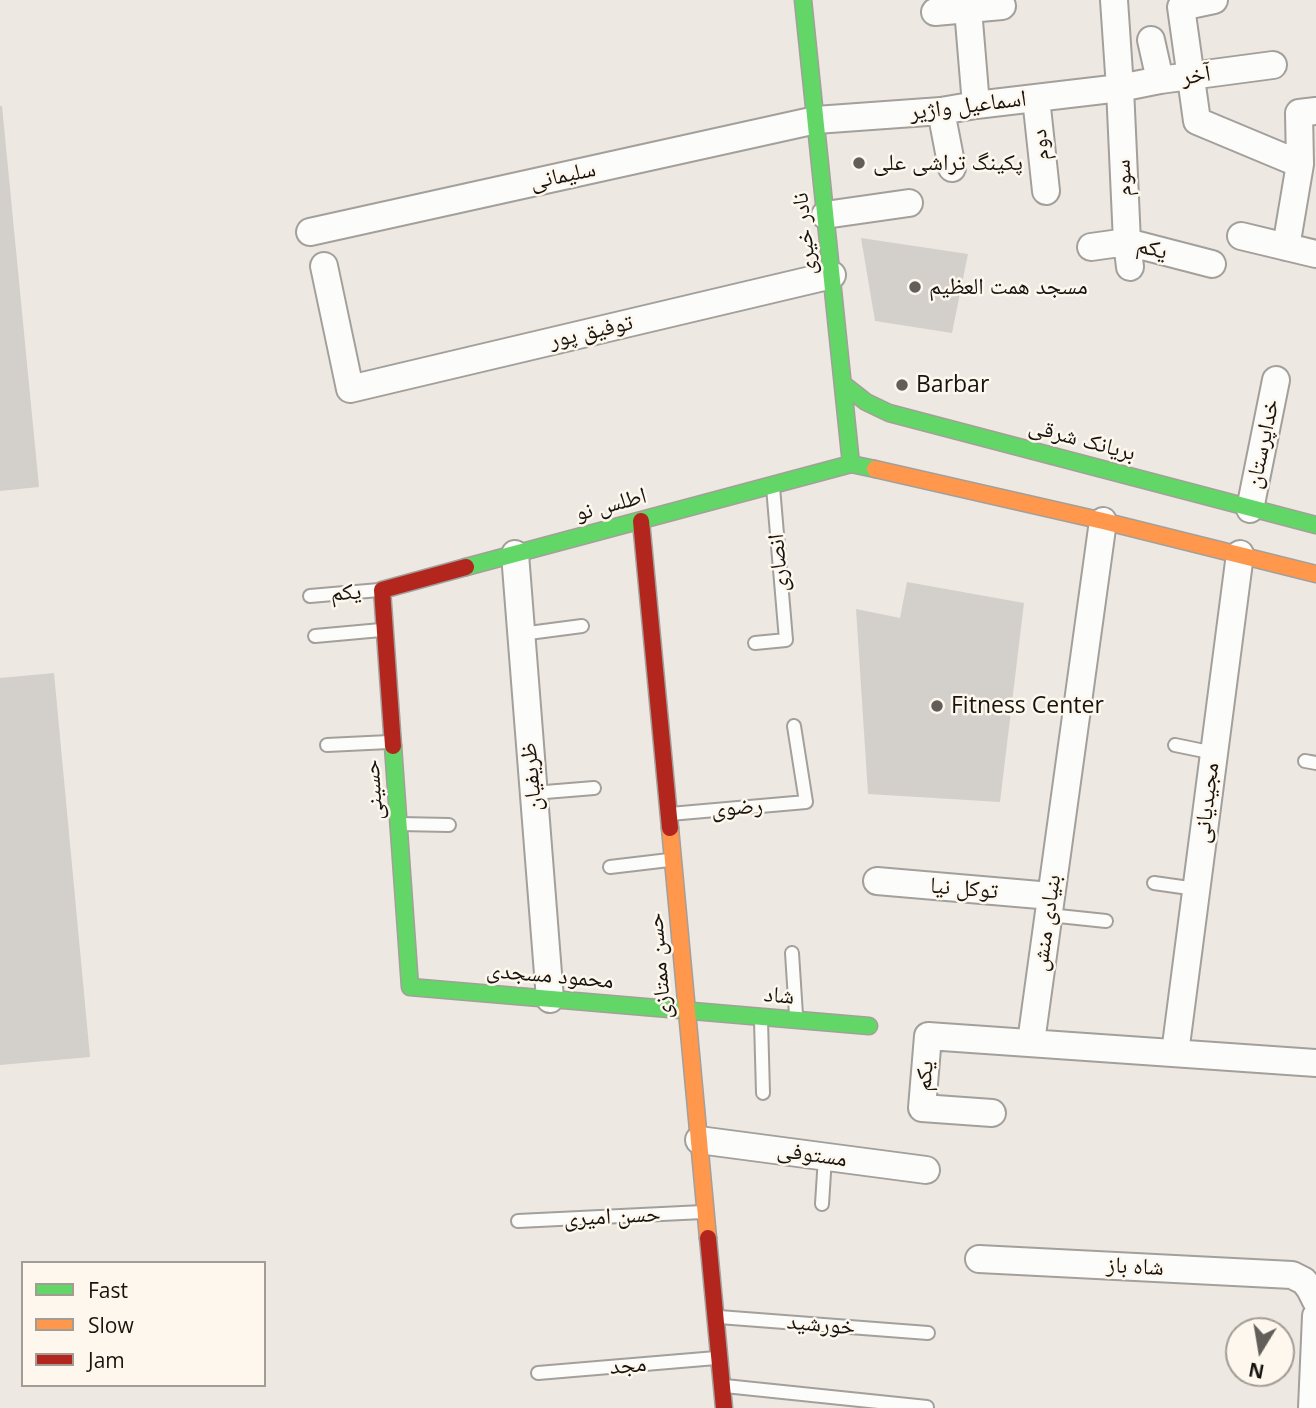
<!DOCTYPE html>
<meta charset="utf-8">
<style>
body{margin:0}
#map{position:relative;width:1316px;height:1408px;overflow:hidden;background:#ede8e2;font-family:"Open Sans",sans-serif}
canvas{display:block}
.legend{position:absolute;left:21px;top:1261px;width:245px;height:126px;box-sizing:border-box;background:#fef7ed;border:2px solid #a29c95;margin:0;padding:9px 12px;list-style:none;font-size:21px;color:#171410}
.legend li{display:flex;align-items:center;gap:14px;height:35px}
.legend b{width:35px;border:2px solid #a29c95}
.north{position:absolute;left:1225px;top:1317px;width:70px;height:70px;box-sizing:border-box;background:#fef7ed;border:2px solid #a29c95;border-radius:50%;rotate:191deg;font-size:19px;font-weight:700;line-height:28px;text-align:center;color:#171410}
.north::after{content:'';display:block;margin:auto;width:24px;height:32px;background:#625e5a;clip-path:polygon(50% 0,100% 100%,50% 72%,0 100%)}
</style>
<div id="map">
<canvas width="1316" height="1408"></canvas>
<ul class="legend">
<li><b style="height:9px;background:#63d668"></b>Fast</li>
<li><b style="height:9px;background:#ff974d"></b>Slow</li>
<li><b style="height:9px;background:#b3261e"></b>Jam</li>
</ul>
<div class="north">N</div>
</div>
<script>
const context = document.querySelector('canvas').getContext('2d');
context.lineJoin = 'round';
function fill(path, color) { context.fillStyle = color; context.fill(path, 'evenodd'); }
const shape = rows => new Path2D(rows.map(r => 'M' + r).join(''));
function strokePath(path, color, width, dash) { context.strokeStyle = color; context.lineWidth = width; context.lineCap = dash ? 'butt' : 'round'; context.setLineDash(dash || []); context.stroke(path); }
function label(font, color, halo, rows, align = 'center') {
  context.font = font + ' "Open Sans","Noto Naskh Arabic",sans-serif'; context.lineWidth = 5; context.setLineDash([]); context.textBaseline = 'middle'; context.strokeStyle = halo; context.fillStyle = color; for (const [text, x, y, turn = 0] of rows) {
    context.save(); context.translate(x, y); context.rotate((+turn || 0) * Math.PI / 180); context.textAlign = isNaN(turn) ? turn : align; if (halo) context.strokeText(text, 0, 0); context.fillText(text, 0, 0); context.restore();
  }
}
fill(shape([
 [0,106,2,106,39,487,0,491],
 [861,238,968,254,952,333,875,321],
 [907,582,1024,603,1000,802,868,794,856,609,900,618],
 [54,673,90,1057,0,1065,0,678]
]), '#d3d0cb');
const lane = shape([
 [310,596,379,590],
 [521,634,582,626],
 [315,636,381,630],
 [755,643,786,640,773,487],
 [327,745,389,742],
 [1175,745,1214,753],
 [1305,761,1316,763],
 [533,793,594,788],
 [670,814,806,802,794,726],
 [400,824,449,825],
 [610,867,669,860],
 [1154,883,1196,889],
 [1049,915,1106,921],
 [792,953,796,1015],
 [761,1020,763,1093],
 [822,1204,825,1157],
 [518,1221,703,1212],
 [719,1317,928,1333],
 [538,1373,716,1358],
 [725,1386,927,1407]
]);
const street = shape([
 [1114,0,1120,88,1127,242,1130,267],
 [1214,0,1181,7,1197,121,1300,164],
 [968,9,976,105],
 [935,12,1002,6],
 [1151,40,1160,80],
 [1036,98,1046,191],
 [941,111,952,168],
 [825,215,909,203],
 [310,232,816,120,941,111,976,105,1120,88,1160,80,1273,65],
 [1241,236,1316,254],
 [1091,247,1127,242,1212,264],
 [1286,247,1300,164,1299,113,1316,111],
 [324,266,350,389,832,275],
 [1250,509,1276,380],
 [515,554,550,999],
 [877,881,1051,896],
 [1031,1042,1103,521],
 [1175,1053,1240,554],
 [992,1113,922,1108,928,1036,1316,1063],
 [699,1140,926,1170],
 [979,1259,1292,1275,1304,1281,1310,1289,1316,1301],
 [1312,1408,1316,1316]
]);
const fast = shape([
 [803,0,851,464],
 [843,384,866,402,889,413,1316,525],
 [466,567,851,464,875,469],
 [393,746,410,987,869,1026]
]);
const slow = shape([
 [875,469,1103,521,1316,574],
 [670,828,708,1238]
]);
const jam = shape([
 [641,521,670,828],
 [393,746,382,590,466,567],
 [708,1238,724,1408]
]);
strokePath(lane, '#a39f9a', 16);
strokePath(street, '#a39f9a', 30);
strokePath(fast, '#a39f9a', 19);
strokePath(slow, '#a39f9a', 19);
strokePath(jam, '#a39f9a', 19);
strokePath(lane, '#fcfcfb', 12);
strokePath(street, '#fcfcfb', 26);
strokePath(fast, '#63d668', 16);
strokePath(slow, '#ff974d', 16);
strokePath(jam, '#b3261e', 16);
for (const [x, y, r, color] of [
 [859,163,7,"#625e5a"],
 [915,287,7,"#625e5a"],
 [902,385,7,"#625e5a"],
 [937,706,7,"#625e5a"]
]) { const dot = new Path2D(); dot.arc(x, y, r, 0, 2 * Math.PI); context.fillStyle = color; context.fill(dot); strokePath(dot, '#fef7ed', 2.5); }
label('23px', '#171410', '#fef7ed', [
 ["آخر",1196,76,-9],
 ["اسماعیل واژیر",968,106,-7],
 ["دوم",1041,145,-96],
 ["سلیمانی",563,176,-12],
 ["سوم",1124,178,-93],
 ["نادر خیری",805,234,-96],
 ["یکم",1152,249,14],
 ["توفیق پور",591,332,-13],
 ["بریانک شرقی",1082,440,15],
 ["خداپرستان",1263,444,-78],
 ["اطلس نو",611,505,-15],
 ["انصاری",779,563,-95],
 ["یکم",346,593,-5],
 ["ظریفیان",532,777,-95],
 ["حسینی",374,790,-94],
 ["مجیدیانی",1207,803,-83],
 ["رضوی",737,808,-5],
 ["توکل نیا",964,889,5],
 ["بنیادی منش",1047,923,-82],
 ["حسن ممتازی",660,966,-95],
 ["محمود مسجدی",550,976,5],
 ["شاد",779,996,5],
 ["یکم",925,1076,-85],
 ["مستوفی",812,1155,8],
 ["حسن امیری",612,1217,-3],
 ["شاه باز",1135,1267,3],
 ["خورشید",821,1325,5],
 ["مجد",628,1366,-5]
]);
label('23px', '#171410', '#fef7ed', [
 ["پکینگ تراشی علی",873,163],
 ["مسجد همت العظیم",929,287],
 ["Barbar",916,385],
 ["Fitness Center",951,706]
], 'left');
</script>
